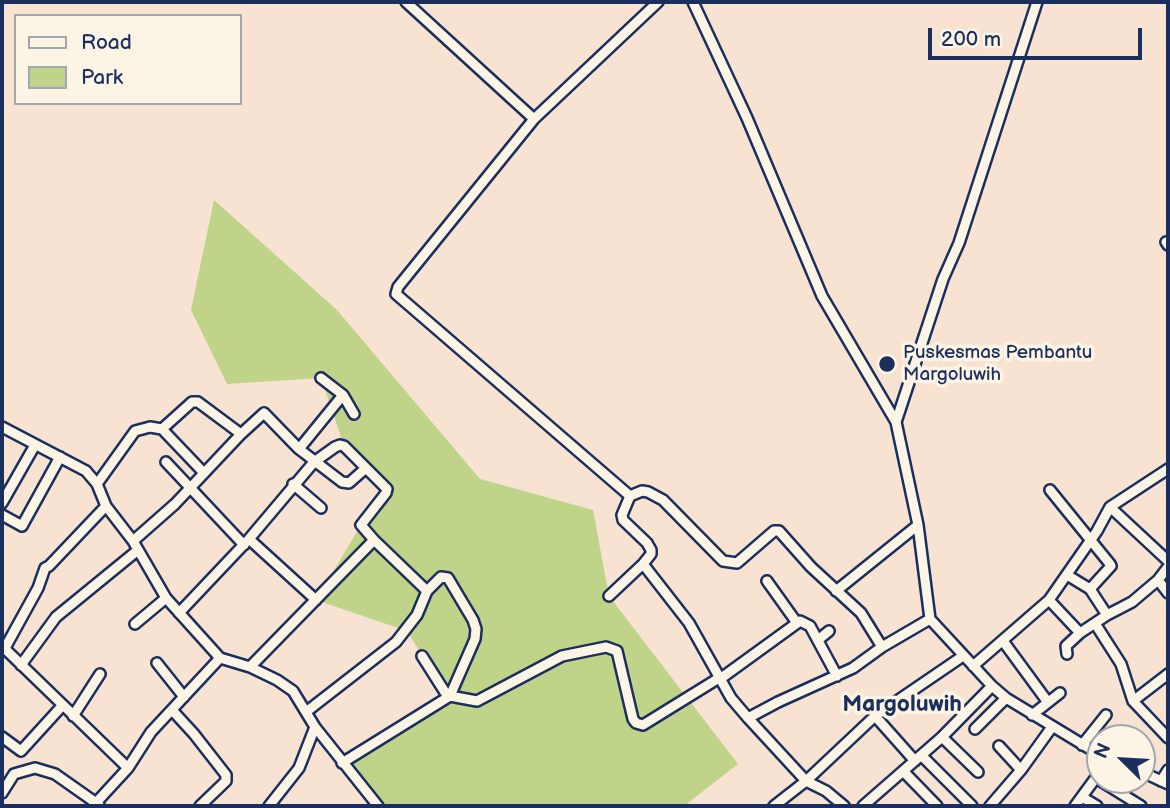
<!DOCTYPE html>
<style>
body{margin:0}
#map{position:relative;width:1170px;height:808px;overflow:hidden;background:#f8e2d2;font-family:"Balsamiq Sans",sans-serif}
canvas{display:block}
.frame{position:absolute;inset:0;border:4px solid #1b2f5e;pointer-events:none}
.legend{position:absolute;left:14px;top:14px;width:228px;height:91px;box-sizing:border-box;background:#fcf5e5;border:2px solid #a2a6af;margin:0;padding:9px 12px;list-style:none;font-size:21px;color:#1b2f5e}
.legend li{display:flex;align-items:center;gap:14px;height:35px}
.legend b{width:35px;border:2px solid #a2a6af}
.north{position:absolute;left:1086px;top:724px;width:70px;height:70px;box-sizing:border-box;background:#fcf5e5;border:2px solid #a2a6af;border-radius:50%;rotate:294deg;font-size:19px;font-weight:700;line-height:28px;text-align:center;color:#1b2f5e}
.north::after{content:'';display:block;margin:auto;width:24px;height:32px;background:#1b2f5e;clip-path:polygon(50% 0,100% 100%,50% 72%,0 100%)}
.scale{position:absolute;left:928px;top:28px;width:214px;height:32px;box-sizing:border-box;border:4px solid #1b2f5e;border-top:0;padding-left:9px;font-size:21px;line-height:24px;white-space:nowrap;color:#1b2f5e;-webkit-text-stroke:5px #fcf5e5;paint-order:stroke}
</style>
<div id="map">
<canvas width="1170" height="808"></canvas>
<div class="frame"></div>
<ul class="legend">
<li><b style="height:9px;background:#fcf5e5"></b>Road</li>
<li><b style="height:19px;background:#c0d489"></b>Park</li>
</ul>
<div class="north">N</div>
<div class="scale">200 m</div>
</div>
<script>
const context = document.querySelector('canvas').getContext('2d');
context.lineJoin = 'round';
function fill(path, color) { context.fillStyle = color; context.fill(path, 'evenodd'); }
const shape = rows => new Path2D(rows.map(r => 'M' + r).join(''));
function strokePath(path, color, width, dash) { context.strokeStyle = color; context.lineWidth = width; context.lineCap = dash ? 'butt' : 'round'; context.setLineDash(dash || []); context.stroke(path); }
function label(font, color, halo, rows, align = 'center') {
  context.font = font + ' "Balsamiq Sans",sans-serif'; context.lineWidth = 7; context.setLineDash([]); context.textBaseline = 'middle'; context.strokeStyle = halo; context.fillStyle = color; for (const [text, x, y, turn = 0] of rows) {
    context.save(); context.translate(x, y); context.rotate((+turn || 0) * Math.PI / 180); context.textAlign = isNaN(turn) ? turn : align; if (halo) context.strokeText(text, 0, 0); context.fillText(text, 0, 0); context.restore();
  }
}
fill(shape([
 [214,200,337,310,480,479,593,510,609,596,738,764,684,806,374,806,342,763,448,697,407,631,316,600,361,525,385,493,344,446,321,378,227,384,191,310]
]), '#c0d489');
const minor = shape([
 [406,2,534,119],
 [658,2,534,119,398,287,396,294,630,496,642,491,648,492,663,500,723,561,737,563,774,531,779,531,811,567,861,613,882,647],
 [693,2,747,118,822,296,896,422,918,525,930,619,992,686,1006,698,1100,755],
 [1166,242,1168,245],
 [321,378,343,395,354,414],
 [896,422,943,279,959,243,1037,2],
 [2,427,86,471,97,484,106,506,133,541,166,598,220,658,151,732,128,768,93,806],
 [162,429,204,473],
 [299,449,343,395],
 [166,462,244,545],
 [97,484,135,431,150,427,162,429,192,402,198,402,241,434],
 [293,484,321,508],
 [1050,490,1110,564,1111,566,1090,589],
 [630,496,622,515,623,520,647,543,651,550,651,554,643,564,689,623,731,698,748,718],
 [2,503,35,445],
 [1110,507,1168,561],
 [2,515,22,526,60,457],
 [249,539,316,600],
 [374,540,427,591,441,577,448,578,473,620,476,629,475,639,450,696,477,701,562,656,606,647,617,651,633,719,636,723,643,725,719,678],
 [133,541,175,504,241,434,264,413,299,449,342,482,349,483,366,468],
 [1067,575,1090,589,1107,615,1132,602,1158,580,1168,567],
 [1158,580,1168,593],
 [767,581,797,623],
 [836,591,918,525],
 [609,596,643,564],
 [1049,600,1080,633],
 [179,613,249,539,314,462,335,447,340,445,344,446,387,489,386,493,361,525,374,540,250,667],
 [135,624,166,598],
 [1096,625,1121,664,1133,701,1168,738],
 [818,640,829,631],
 [1003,641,1047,701],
 [2,646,128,768],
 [5,648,38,588,45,568,49,566,106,506],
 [1067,654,1066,646,1080,633,1107,615],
 [422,656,448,697],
 [220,658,250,667,277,680,293,691,315,727,378,806],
 [157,663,184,697],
 [21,665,56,617,138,550],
 [973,666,1049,600,1097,531,1110,507,1168,469],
 [720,679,800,621,810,626,837,676],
 [1133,701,1168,674],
 [172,710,194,734,226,775,226,781,200,806],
 [306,712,396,642,417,615,427,591],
 [1032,715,1060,693],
 [73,716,100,674],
 [875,716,915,761],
 [975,729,1006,698],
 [2,737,21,751,62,706],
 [942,737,978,772],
 [1082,745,1106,715],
 [999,746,1021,770],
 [922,756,972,806],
 [342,763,450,696],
 [904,772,937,806],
 [1142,772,1168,784],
 [1096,778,1141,806],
 [1161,781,1168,770],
 [2,793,14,774,35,768,55,774,99,805],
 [1082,797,1097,806],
 [269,806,299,768,315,727],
 [774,806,806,781,875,716,963,656],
 [844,806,826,791,806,781,748,718,778,702,853,668,882,647,930,619],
 [863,806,942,737,992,686],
 [990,806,1021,770,1052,727],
 [1075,806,1100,772]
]);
strokePath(minor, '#1b2f5e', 14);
strokePath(minor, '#fcf5e5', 9);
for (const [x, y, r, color] of [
 [887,364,9,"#1b2f5e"]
]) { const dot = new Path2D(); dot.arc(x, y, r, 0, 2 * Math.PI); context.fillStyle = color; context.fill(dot); strokePath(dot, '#fcf5e5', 2.5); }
label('19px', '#1b2f5e', '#fcf5e5', [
 ["Puskesmas Pembantu",903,353],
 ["Margoluwih",903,375]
], 'left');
label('bold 23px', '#1b2f5e', '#fcf5e5', [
 ["Margoluwih",902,705]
]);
</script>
